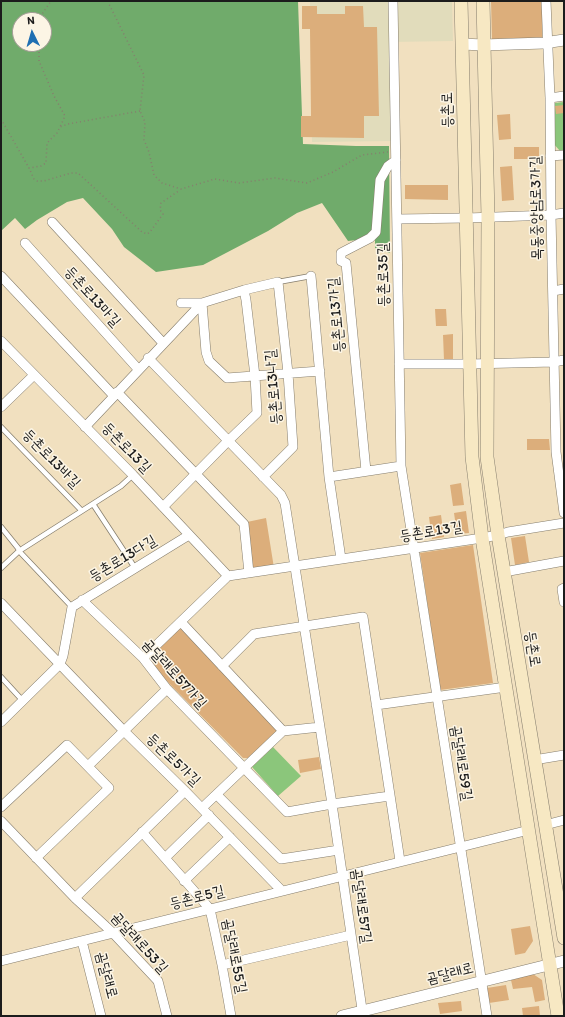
<!DOCTYPE html>
<meta charset="utf-8">
<style>
body{margin:0}
#map{position:relative;width:565px;height:1017px;overflow:hidden;background:#f1e0bf;font-family:Itim,sans-serif}
canvas{display:block}
.frame{position:absolute;inset:0;border:2px solid #1c1c1c;pointer-events:none}
.north{position:absolute;left:12px;top:12px;width:40px;height:40px;box-sizing:border-box;background:#fcf5e5;border:1px solid #a29e95;border-radius:50%;rotate:355deg;font-size:11px;font-weight:700;line-height:16px;text-align:center;color:#1c1c1c}
.north::after{content:'';display:block;margin:auto;width:14px;height:18px;background:#1f6fb2;clip-path:polygon(50% 0,100% 100%,50% 72%,0 100%)}
</style>
<div id="map">
<canvas width="565" height="1017"></canvas>
<div class="frame"></div>
<div class="north">N</div>
</div>
<script>
const context = document.querySelector('canvas').getContext('2d');
context.lineJoin = 'round';
function fill(path, color) { context.fillStyle = color; context.fill(path, 'evenodd'); }
const shape = rows => new Path2D(rows.map(r => 'M' + r).join(''));
function strokePath(path, color, width, dash) { context.strokeStyle = color; context.lineWidth = width; context.lineCap = dash ? 'butt' : 'round'; context.setLineDash(dash || []); context.stroke(path); }
function label(font, color, halo, rows, align = 'center') {
  context.font = font + ' Itim,"Poor Story",sans-serif'; context.lineWidth = 3; context.setLineDash([]); context.textBaseline = 'middle'; context.strokeStyle = halo; context.fillStyle = color; for (const [text, x, y, turn = 0] of rows) {
    context.save(); context.translate(x, y); context.rotate((+turn || 0) * Math.PI / 180); context.textAlign = isNaN(turn) ? turn : align; if (halo) context.strokeText(text, 0, 0); context.fillText(text, 0, 0); context.restore();
  }
}
fill(shape([
 [310,1,452,1,453,41,391,42,392,141,312,142]
]), '#e1dcbb');
fill(shape([
 [564,102,564,151,560,151,553,143,554,103],
 [273,747,301,776,278,796,252,767]
]), '#8bc67b');
fill(shape([
 [1,1,298,1,303,144,356,146,389,146,390,253,375,248,375,238,348,241,322,203,297,213,268,231,203,265,156,272,124,247,112,229,83,198,67,202,37,220,25,229,15,218,1,231],
 [20,20,44,20,44,44,20,44]
]), '#70ab6b');
fill(shape([
 [491,1,542,1,542,38,492,39],
 [302,6,317,6,317,14,345,14,345,6,363,6,364,27,377,27,379,116,364,116,364,138,301,137,301,116,311,116,310,29,302,29],
 [564,105,564,113,556,114,555,106],
 [510,114,511,139,499,140,497,115],
 [514,147,539,147,539,159,514,159],
 [512,166,514,200,502,201,500,167],
 [405,185,448,185,448,200,405,199],
 [435,309,446,309,447,326,436,326],
 [453,334,453,359,444,360,443,335],
 [527,439,549,439,550,450,527,450],
 [461,483,464,505,453,506,450,485],
 [466,511,469,533,457,534,454,513],
 [441,515,444,537,432,539,429,517],
 [266,518,274,568,250,572,247,522],
 [525,536,529,562,515,565,511,538],
 [473,545,493,683,440,690,420,553],
 [181,625,279,729,248,758,243,758,145,659],
 [319,757,321,769,300,773,298,760],
 [530,926,533,941,525,953,515,955,511,929],
 [533,974,542,980,545,1000,535,1002,532,987,513,989,511,980],
 [506,985,509,1000,489,1003,487,988],
 [461,1001,462,1011,440,1014,438,1003],
 [539,1006,540,1016,523,1016,522,1008]
]), '#dcae7b');
const service = shape([
 [278,282,311,276],
 [1,427,81,510],
 [93,504,135,568],
 [1,527,18,548,19,551,72,607],
 [1,568,19,551,121,486,133,475],
 [1,677,23,701]
]);
const minor = shape([
 [393,1,401,466,487,1016],
 [546,1,550,98,551,215,556,452,564,513],
 [550,98,564,96],
 [550,156,564,155],
 [397,219,467,218,551,215,564,213],
 [52,222,163,343],
 [25,243,138,369],
 [1,276,114,396],
 [311,276,329,477,341,559],
 [553,291,564,289],
 [181,303,202,303,206,352,209,361,227,378,320,371],
 [1,341,133,475,228,576,482,538,498,535,508,532,564,523],
 [148,358,281,495,285,503,332,804,363,1016],
 [399,364,470,364,554,362,564,360],
 [117,392,244,524,249,573],
 [1,407,34,375],
 [85,427,202,303,244,290,278,282,288,373,293,447,263,477],
 [366,471,346,263,341,261,341,253,370,238,376,232,380,180,388,166,396,160],
 [329,477,401,466],
 [163,507,228,441,257,413,255,376,246,300,244,290],
 [504,572,564,561],
 [564,588,562,589,564,602],
 [82,600,143,658,167,689,287,812,332,804,390,796],
 [1,603,124,731,185,791,282,891],
 [181,622,283,731,320,727],
 [143,658,228,576],
 [222,666,254,634,363,617,400,861],
 [376,705,506,687],
 [1,722,60,664,63,656,72,607,189,535],
 [534,760,564,755],
 [88,766,167,689],
 [217,795,281,859,339,850],
 [1,807,67,745,109,788,36,858],
 [202,808,283,731],
 [1,821,75,898,113,933,158,981,167,1016],
 [545,825,564,820],
 [142,832,210,909,222,965,231,1016],
 [165,858,209,815],
 [184,881,230,837],
 [75,898,185,791],
 [82,941,101,1016],
 [1,961,529,830],
 [222,965,351,935]
]);
const tertiary = shape([
 [462,44,483,45,544,43,564,40],
 [342,1016,564,961]
]);
const secondary = shape([
 [461,1,472,457,482,538,558,1016],
 [483,1,488,217,487,457,498,535,564,938]
]);
strokePath(service, '#867e6e', 6);
strokePath(minor, '#867e6e', 10);
strokePath(tertiary, '#867e6e', 12);
strokePath(secondary, '#867e6e', 14);
strokePath(shape([
 [110,1,109,4,144,75,140,111,145,122,144,140,149,152,154,175,162,183,181,189,215,179,239,183,275,178,307,183,333,172,362,155,388,152],
 [38,20,51,1],
 [40,44,39,48,39,61,54,96,65,116,60,127],
 [140,111,68,124,60,127,57,133,47,143,46,163,41,166,29,168,34,179,37,181,44,181,71,173,78,173,142,232,147,234,150,232,163,214,160,210,161,203,180,190],
 [1,119,29,168]
]), '#867e6e', 1.5, [1, 3]);
strokePath(service, '#fff', 4.5);
strokePath(minor, '#fff', 9);
strokePath(tertiary, '#fff', 11);
strokePath(secondary, '#f7e8c3', 13);
label('15px', '#1c1c1c', '#fcf5e5', [
 ["등촌로",448,110,-91],
 ["목동중앙남로3가길",537,208,-91],
 ["등촌로35길",384,275,-91],
 ["등촌로13마길",92,297,48],
 ["등촌로13가길",337,315,-95],
 ["등촌로13나길",274,387,-95],
 ["등촌로13길",126,448,46],
 ["등촌로13바길",51,459,46],
 ["등촌로13길",431,532,-9],
 ["등촌로13다길",123,559,-31],
 ["등촌로",532,649,81],
 ["곰달래로57가길",174,674,48],
 ["등촌로5가길",173,760,44],
 ["곰달래로59길",461,763,81],
 ["등촌로5길",197,898,-14],
 ["곰달래로57길",361,906,82],
 ["곰달래로53길",139,943,48],
 ["곰달래로55길",234,956,79],
 ["곰달래로",450,974,-14],
 ["곰달래로",106,975,75]
]);
</script>
